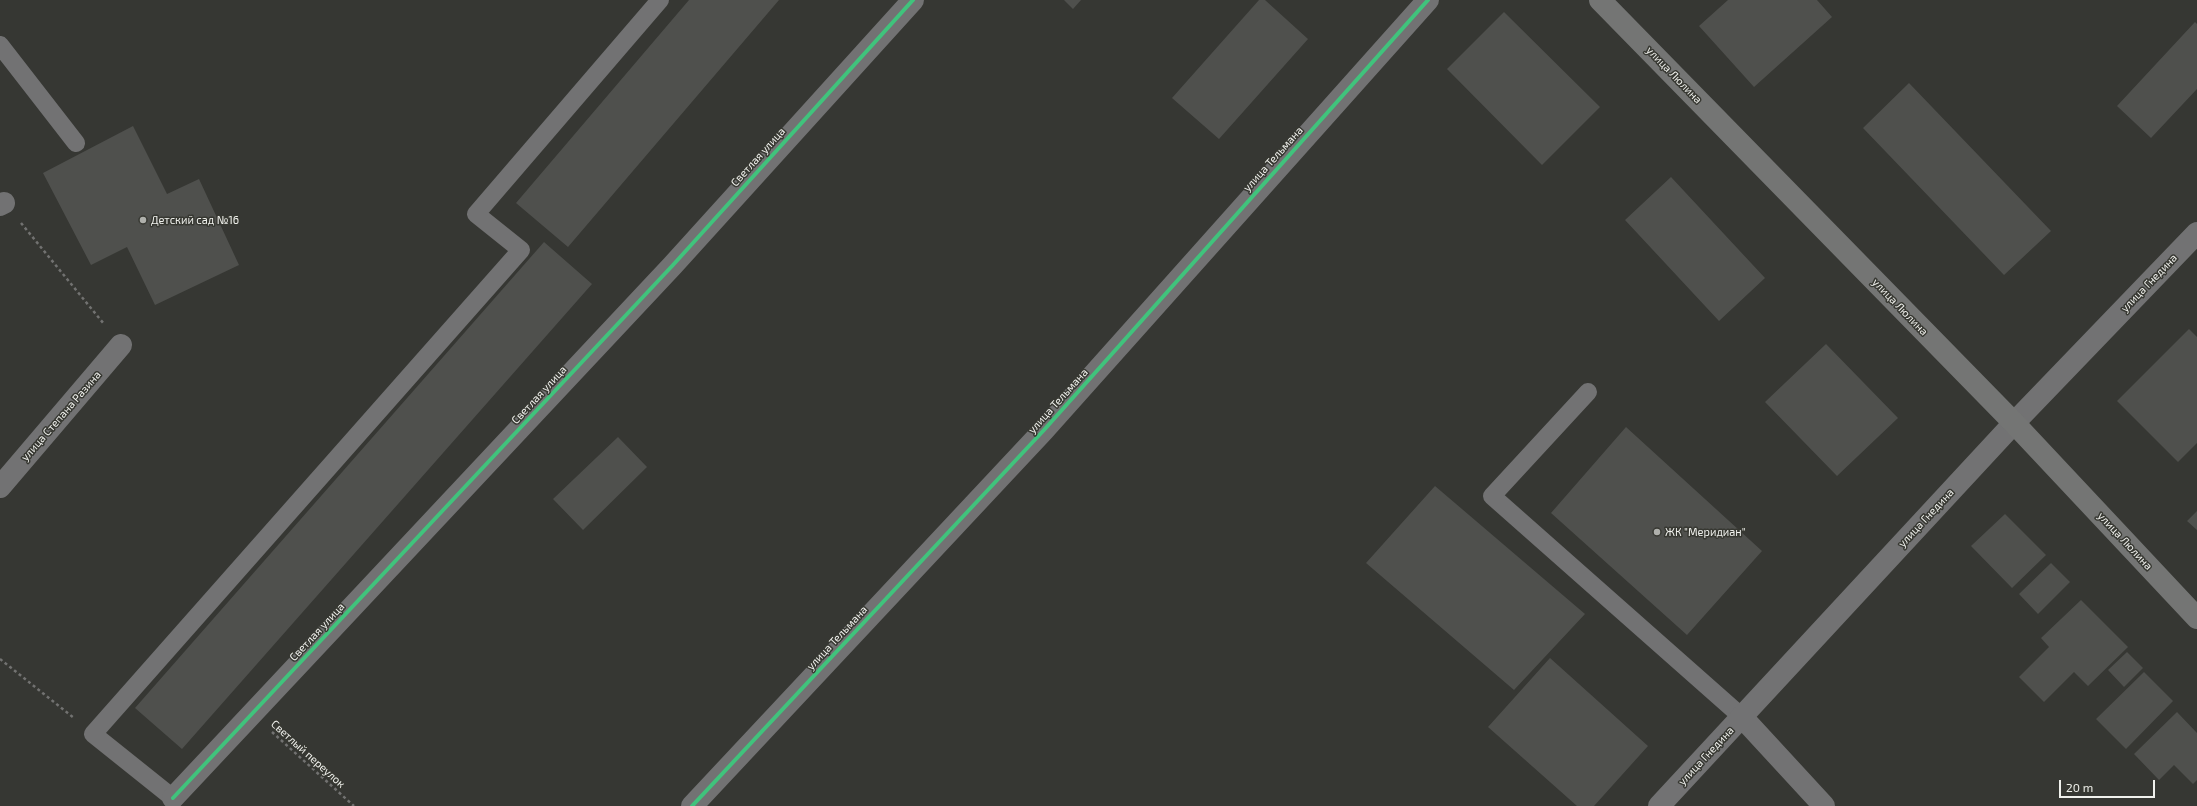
<!DOCTYPE html>
<meta charset="utf-8">
<style>
body{margin:0}
#map{position:relative;width:2197px;height:806px;overflow:hidden;background:#363733;font-family:"Exo 2",sans-serif}
canvas{display:block}
.scale{position:absolute;left:2059px;top:780px;width:96px;height:18px;box-sizing:border-box;border:2px solid #f0f1ed;border-top:0;padding-left:5px;font-size:12px;line-height:14px;white-space:nowrap;color:#f0f1ed;-webkit-text-stroke:3px #373832;paint-order:stroke}
</style>
<div id="map">
<canvas width="2197" height="806"></canvas>
<div class="scale">20 m</div>
</div>
<script>
const context = document.querySelector('canvas').getContext('2d');
context.lineJoin = 'round';
function fill(path, color) { context.fillStyle = color; context.fill(path, 'evenodd'); }
const shape = rows => new Path2D(rows.map(r => 'M' + r).join(''));
function strokePath(path, color, width, dash) { context.strokeStyle = color; context.lineWidth = width; context.lineCap = dash ? 'butt' : 'round'; context.setLineDash(dash || []); context.stroke(path); }
function label(font, color, halo, rows, align = 'center') {
  context.font = font + ' "Exo 2",sans-serif'; context.lineWidth = 3; context.setLineDash([]); context.textBaseline = 'middle'; context.strokeStyle = halo; context.fillStyle = color; for (const [text, x, y, turn = 0] of rows) {
    context.save(); context.translate(x, y); context.rotate((+turn || 0) * Math.PI / 180); context.textAlign = isNaN(turn) ? turn : align; if (halo) context.strokeText(text, 0, 0); context.fillText(text, 0, 0); context.restore();
  }
}
fill(shape([
 [689,0,779,0,568,247,516,203],
 [1064,0,1081,0,1073,9],
 [1259,0,1265,0,1308,39,1219,139,1172,98],
 [1728,0,1817,0,1832,17,1754,87,1699,26],
 [1504,12,1600,107,1542,165,1447,69],
 [2195,22,2197,24,2197,89,2151,138,2117,106],
 [1909,83,2051,231,2004,275,1863,128],
 [133,126,167,194,199,179,239,265,155,305,127,247,91,265,43,173],
 [1671,177,1765,278,1719,321,1625,220],
 [544,242,592,284,182,749,135,708],
 [2189,329,2197,337,2197,443,2178,462,2117,401],
 [1826,344,1898,418,1837,476,1765,402],
 [1626,427,1762,551,1687,635,1551,513],
 [618,437,647,467,583,530,553,499],
 [1435,486,1585,614,1514,690,1366,563],
 [2197,511,2197,530,2187,521],
 [2005,514,2046,555,2012,588,1971,546],
 [2051,563,2070,582,2038,614,2019,594],
 [2081,600,2128,647,2088,686,2074,672,2044,702,2019,677,2049,647,2041,638],
 [2127,652,2143,668,2124,687,2108,670],
 [1550,658,1648,746,1594,806,1577,806,1488,727],
 [2144,672,2173,701,2126,749,2096,719],
 [2177,712,2197,733,2197,780,2193,784,2174,765,2159,780,2134,754]
]), '#4f504d');
strokePath(shape([
 [21,223,104,324],
 [0,659,74,718],
 [272,732,354,806]
]), '#727271', 2.5, [3, 3]);
strokePath(shape([
 [0,45,76,143],
 [1588,392,1492,496,1742,717],
 [173,798,93,734,521,250,476,214,660,0]
]), '#727273', 18);
strokePath(shape([
 [0,205,4,203],
 [0,487,121,345],
 [1742,717,1824,806],
 [173,798,673,265,913,0],
 [692,806,1044,430,1428,0],
 [1659,806,2014,423,2197,233]
]), '#727273', 22);
strokePath(shape([
 [1600,0,2014,423,2197,618]
]), '#747574', 22);
strokePath(shape([
 [173,798,673,265,913,0],
 [692,806,1044,430,1428,0]
]), '#40c37c', 4);
for (const [x, y, r, color] of [
 [143,220,4,"#afb0ac"],
 [1657,532,4,"#afb0ac"]
]) { const dot = new Path2D(); dot.arc(x, y, r, 0, 2 * Math.PI); context.fillStyle = color; context.fill(dot); strokePath(dot, '#373832', 1.5); }
label('11px', '#f0f1ed', '#373832', [
 ["улица Люлина",1674,75,46],
 ["Светлая улица",758,157,-48],
 ["улица Тельмана",1273,159,-48],
 ["улица Гнедина",2149,283,-46],
 ["улица Люлина",1900,307,46],
 ["Светлая улица",539,395,-47],
 ["улица Тельмана",1058,401,-48],
 ["улица Степана Разина",61,416,-49],
 ["улица Гнедина",1926,518,-47],
 ["улица Люлина",2125,541,47],
 ["Светлая улица",317,632,-47],
 ["улица Тельмана",837,638,-47],
 ["Светлый переулок",308,754,42],
 ["улица Гнедина",1706,756,-47]
]);
label('11px', '#f0f1ed', '#373832', [
 ["Детский сад №16",151,220],
 ["ЖК \"Меридиан\"",1665,532]
], 'left');
</script>
